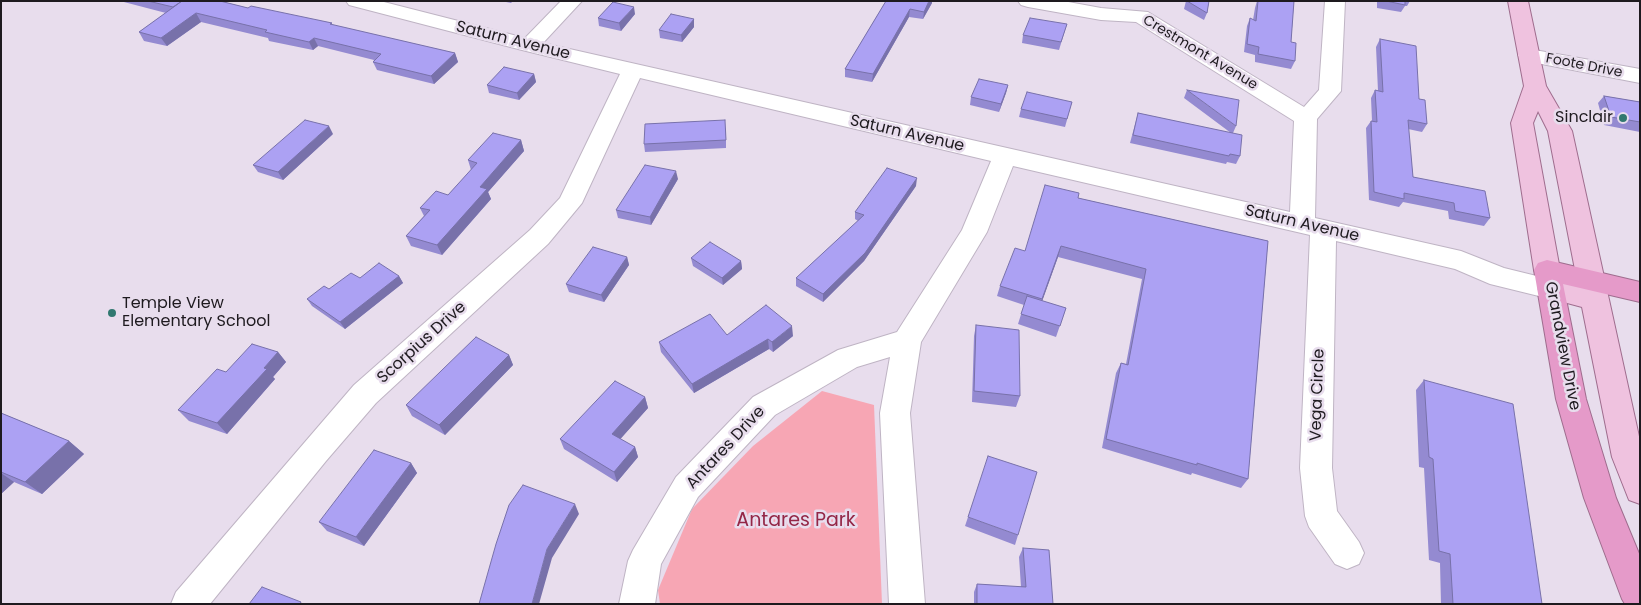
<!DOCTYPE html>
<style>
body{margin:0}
#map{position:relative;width:1641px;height:605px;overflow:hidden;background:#e8dded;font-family:Poppins,sans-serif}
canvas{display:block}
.frame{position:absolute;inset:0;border:2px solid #1e1a1f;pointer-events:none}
</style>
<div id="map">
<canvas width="1641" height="605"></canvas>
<div class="frame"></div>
</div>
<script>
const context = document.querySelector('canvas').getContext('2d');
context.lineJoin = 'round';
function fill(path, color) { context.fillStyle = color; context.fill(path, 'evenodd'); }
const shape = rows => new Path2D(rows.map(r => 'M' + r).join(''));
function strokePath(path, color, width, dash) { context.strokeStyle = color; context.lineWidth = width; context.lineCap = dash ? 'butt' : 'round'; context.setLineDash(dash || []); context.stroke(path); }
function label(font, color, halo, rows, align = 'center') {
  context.font = font + ' Poppins,sans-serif'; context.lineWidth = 5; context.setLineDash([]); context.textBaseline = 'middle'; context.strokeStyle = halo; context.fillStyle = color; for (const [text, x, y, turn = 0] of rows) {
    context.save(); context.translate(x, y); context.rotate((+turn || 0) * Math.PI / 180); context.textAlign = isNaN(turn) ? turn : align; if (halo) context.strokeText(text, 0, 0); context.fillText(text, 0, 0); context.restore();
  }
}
fill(shape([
 [822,391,874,405,882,604,660,604,658,590,692,509,753,446]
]), '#f7a6b4');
const minor = shape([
 [346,1,380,1,525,38,561,1,582,1,543,43,1290,212,1294,121,1136,22,1101,20,1028,7,1021,5,1018,1,1063,1,1101,8,1148,12,1304,107,1319,90,1325,1,1345,1,1341,91,1317,119,1315,218,1461,251,1504,268,1561,282,1565,289,1561,296,1551,299,1490,284,1455,269,1336,241,1332,468,1337,511,1359,542,1364,553,1359,564,1347,569,1335,564,1309,527,1305,516,1300,468,1310,235,1013,166,987,232,921,342,910,413,925,604,889,604,880,413,890,357,857,367,775,415,698,497,661,564,655,604,619,604,628,561,633,550,676,477,753,397,838,350,897,332,962,230,991,161,640,78,582,203,548,244,376,403,326,461,210,604,171,604,176,592,354,385,530,230,560,198,620,74,522,50,349,5,346,1],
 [1529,49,1640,69,1640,83,1521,60,1518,55,1521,50,1529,49]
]);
const major = shape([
 [1508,1,1528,1,1546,86,1572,131,1640,441,1640,504,1629,500,1612,457,1582,307,1541,296,1537,289,1541,282,1551,279,1578,285,1548,131,1538,111,1533,123,1560,270,1556,277,1547,280,1538,277,1534,270,1511,123,1524,86,1508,1]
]);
const highway = shape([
 [1547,260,1640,282,1640,302,1563,284,1586,399,1616,498,1640,556,1640,604,1625,604,1622,599,1584,498,1556,399,1534,270,1538,263,1547,260]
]);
strokePath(minor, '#bfb4c4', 2);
strokePath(major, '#9f6d8e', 2);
strokePath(highway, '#9f6d8e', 2);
fill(minor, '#fff');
fill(major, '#efc2df');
fill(highway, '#e59ac9');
fill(shape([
 [120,1,220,1,248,8,332,23,332,25,455,53,458,62,434,84,377,70,373,62,374,60,318,46,313,50,269,41,268,38,201,22,167,46,144,41,139,32,166,13],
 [501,1,513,1,511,3],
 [886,1,932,3,923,19,909,17,872,82,845,77,845,69],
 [1186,1,1209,1,1207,13,1204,20,1184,9],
 [1257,1,1294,1,1291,42,1295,61,1291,69,1255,62,1255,55,1244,52,1247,26,1250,18,1253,20,1255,8],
 [1377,1,1410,1,1407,6,1405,6,1401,12,1377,8],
 [635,14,621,31,599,26,598,18],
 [694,19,694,27,682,42,660,38,659,30],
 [1067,24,1059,50,1022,43,1023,35],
 [1380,39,1419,99,1427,124,1422,132,1408,129,1413,177,1490,218,1484,226,1449,219,1448,211,1403,202,1399,207,1369,200,1366,128,1371,121,1372,121,1371,98,1375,90,1378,91,1376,47],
 [534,74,536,82,519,100,489,93,487,85],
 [1008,85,1006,93,999,112,970,105,971,97],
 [1187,90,1236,126,1233,133,1240,156,1236,164,1227,162,1226,164,1130,143,1138,113,1231,133,1184,98],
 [1604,96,1640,102,1640,132,1604,125,1598,103],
 [1072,102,1065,127,1019,117,1021,109],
 [726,128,726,148,645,152,644,144],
 [333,134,283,180,258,172,253,165],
 [521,140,524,151,488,192,491,199,442,255,411,246,406,236,424,216,420,208,448,195,471,170,468,160],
 [678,179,651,225,618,218,616,210],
 [916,186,864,261,823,302,796,286,796,278,858,221,855,219,855,212],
 [1078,198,1268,241,1248,479,1241,488,1192,473,1191,475,1102,448,1116,373,1121,363,1126,364,1142,279,1058,257,1042,301,1066,308,1056,337,1018,324,1024,305,997,296,1000,286,1025,251],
 [627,257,629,265,604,302,569,292,566,284],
 [691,258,741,261,742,269,723,285,693,266],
 [399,276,403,283,345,329,312,306,307,299,329,289,360,278],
 [976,325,1020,396,1016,407,972,402,974,336],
 [727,335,793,336,773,352,769,349,694,393,661,352,659,342],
 [278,352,286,362,273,377,275,379,227,434,189,421,178,410,226,372],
 [509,355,513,365,445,435,412,416,406,405],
 [1424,380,1542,604,1441,604,1440,563,1429,560,1424,468,1419,467,1416,390],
 [645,397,648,408,620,439,635,447,638,457,617,482,564,449,560,439],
 [1,413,69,441,84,454,42,494,14,482,1,494],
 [411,463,417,473,364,546,327,531,319,522],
 [968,517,1018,535,1015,545,965,526],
 [1023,548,1053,604,974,604,974,592,977,584,1021,587,1019,557]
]), '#948ad1');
fill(shape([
 [929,1,932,1,932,3,923,19,924,12],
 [634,7,635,14,621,31,619,23],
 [910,9,909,17,872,82,873,74],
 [196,13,201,22,167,46,161,38],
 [694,19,694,27,682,42,681,35],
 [314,38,318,46,313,50,309,42],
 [455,53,458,62,434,84,431,76],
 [534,74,536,82,519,100,517,93],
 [1008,85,1006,93,999,112,1001,104],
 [329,126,333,134,283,180,278,172],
 [521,140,524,151,488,192,491,199,442,255,437,245,480,187],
 [676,171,678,179,651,225,650,217],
 [917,178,916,186,864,261,823,302,823,294],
 [1061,246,1058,257,1039,310,1042,299],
 [627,257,629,265,604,302,601,295],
 [741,261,742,269,723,285,722,278],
 [399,276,403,283,345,329,340,322],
 [792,326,793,336,773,352,772,342],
 [768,339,769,349,694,393,692,384],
 [278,352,286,362,273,377,275,379,227,434,217,423],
 [509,355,513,365,445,435,439,425],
 [645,397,648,408,616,444,612,434],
 [69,441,84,454,42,494,25,482],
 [635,447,638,457,617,482,614,472],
 [411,463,417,473,364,546,356,537],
 [1,473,14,482,1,494],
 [575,504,579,514,552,558,539,604,532,604,547,549]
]), '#7871aa');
const building = shape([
 [148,1,182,1,173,7,148,1],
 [182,1,220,1,248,8,251,6,332,23,330,24,455,53,431,76,373,62,381,54,314,38,309,42,265,32,267,30,196,13,161,38,139,32,182,1],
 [886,1,929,1,924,12,910,9,873,74,845,69,886,1],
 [1187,1,1209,1,1207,13,1187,1],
 [1258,1,1294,1,1291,42,1296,43,1295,61,1258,54,1259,47,1247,44,1250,18,1256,21,1258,1],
 [1386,1,1405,1,1405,5,1386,1],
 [613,2,634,7,619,23,598,18,613,2],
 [671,14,694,19,681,35,659,30,671,14],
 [1030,18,1067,24,1061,42,1023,35,1030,18],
 [1380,39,1416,46,1419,99,1425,100,1427,124,1408,120,1413,177,1485,191,1490,218,1455,211,1454,203,1404,193,1404,199,1374,192,1371,121,1377,122,1375,90,1383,92,1380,39],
 [504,67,534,74,517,93,487,85,504,67],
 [979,79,1008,85,1001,104,971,97,979,79],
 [1187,90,1239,100,1236,126,1187,90],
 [1027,92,1072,102,1067,119,1021,109,1027,92],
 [1604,96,1640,102,1640,122,1611,117,1604,96],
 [1138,113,1242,135,1240,156,1230,154,1229,156,1133,135,1138,113],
 [305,120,329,126,278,172,253,165,305,120],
 [725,120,726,140,644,144,645,124,725,120],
 [493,133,521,140,480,187,487,189,437,245,406,236,430,210,420,208,436,191,448,195,477,163,468,160,493,133],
 [645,165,676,171,650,217,616,210,645,165],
 [887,168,917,178,865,253,823,294,796,278,864,215,855,212,887,168],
 [1045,185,1079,193,1078,198,1268,241,1248,479,1197,463,1197,465,1106,439,1121,363,1128,365,1146,269,1061,246,1042,299,1000,286,1015,248,1025,251,1045,185],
 [710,242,741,261,722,278,691,258,710,242],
 [593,247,627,257,601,295,566,284,593,247],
 [379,263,399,276,340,322,307,299,324,286,329,289,351,273,360,278,379,263],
 [1027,296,1066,308,1060,326,1021,314,1027,296],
 [766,305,792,326,772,342,768,339,692,384,659,342,710,314,727,335,766,305],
 [976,325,1019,330,1020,396,974,391,976,325],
 [476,337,509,355,439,425,406,405,476,337],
 [252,344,278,352,264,368,267,369,217,423,178,410,217,369,226,372,252,344],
 [1424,380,1513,404,1542,604,1453,604,1450,554,1439,551,1433,459,1429,457,1424,380],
 [615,381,645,397,612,434,635,447,614,472,560,439,615,381],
 [1,413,69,441,25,482,1,472,1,413],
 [374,450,411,463,356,537,319,522,374,450],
 [988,456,1037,472,1018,535,968,517,988,456],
 [523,485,575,504,547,549,532,604,479,604,496,544,509,505,523,485],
 [1023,548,1049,550,1053,604,977,604,977,584,1026,587,1023,548],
 [262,587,301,602,300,604,249,604,262,587]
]);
fill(building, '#aca1f3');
strokePath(building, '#7871aa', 1);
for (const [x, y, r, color] of [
 [1623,118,5,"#317870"],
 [112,313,5,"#317870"]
]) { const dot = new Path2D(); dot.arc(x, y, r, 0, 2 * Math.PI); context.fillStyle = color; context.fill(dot); strokePath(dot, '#e8dded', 2); }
label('14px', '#1e1a1f', '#e8dded', [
 ["Crestmont Avenue",1200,53,31],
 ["Foote Drive",1584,66,11]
]);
label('16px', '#1e1a1f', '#e8dded', [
 ["Saturn Avenue",513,41,14],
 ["Saturn Avenue",907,134,13],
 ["Saturn Avenue",1302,224,13],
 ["Scorpius Drive",422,343,-42],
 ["Grandview Drive",1562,346,79],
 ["Vega Circle",1318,395,-88],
 ["Antares Drive",726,448,-47]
]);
label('16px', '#1e1a1f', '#e8dded', [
 ["Sinclair",1613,118],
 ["Temple View",122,304,"left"],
 ["Elementary School",122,322,"left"]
], 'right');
label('19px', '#942747', '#e8dded', [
 ["Antares Park",796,521]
]);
</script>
